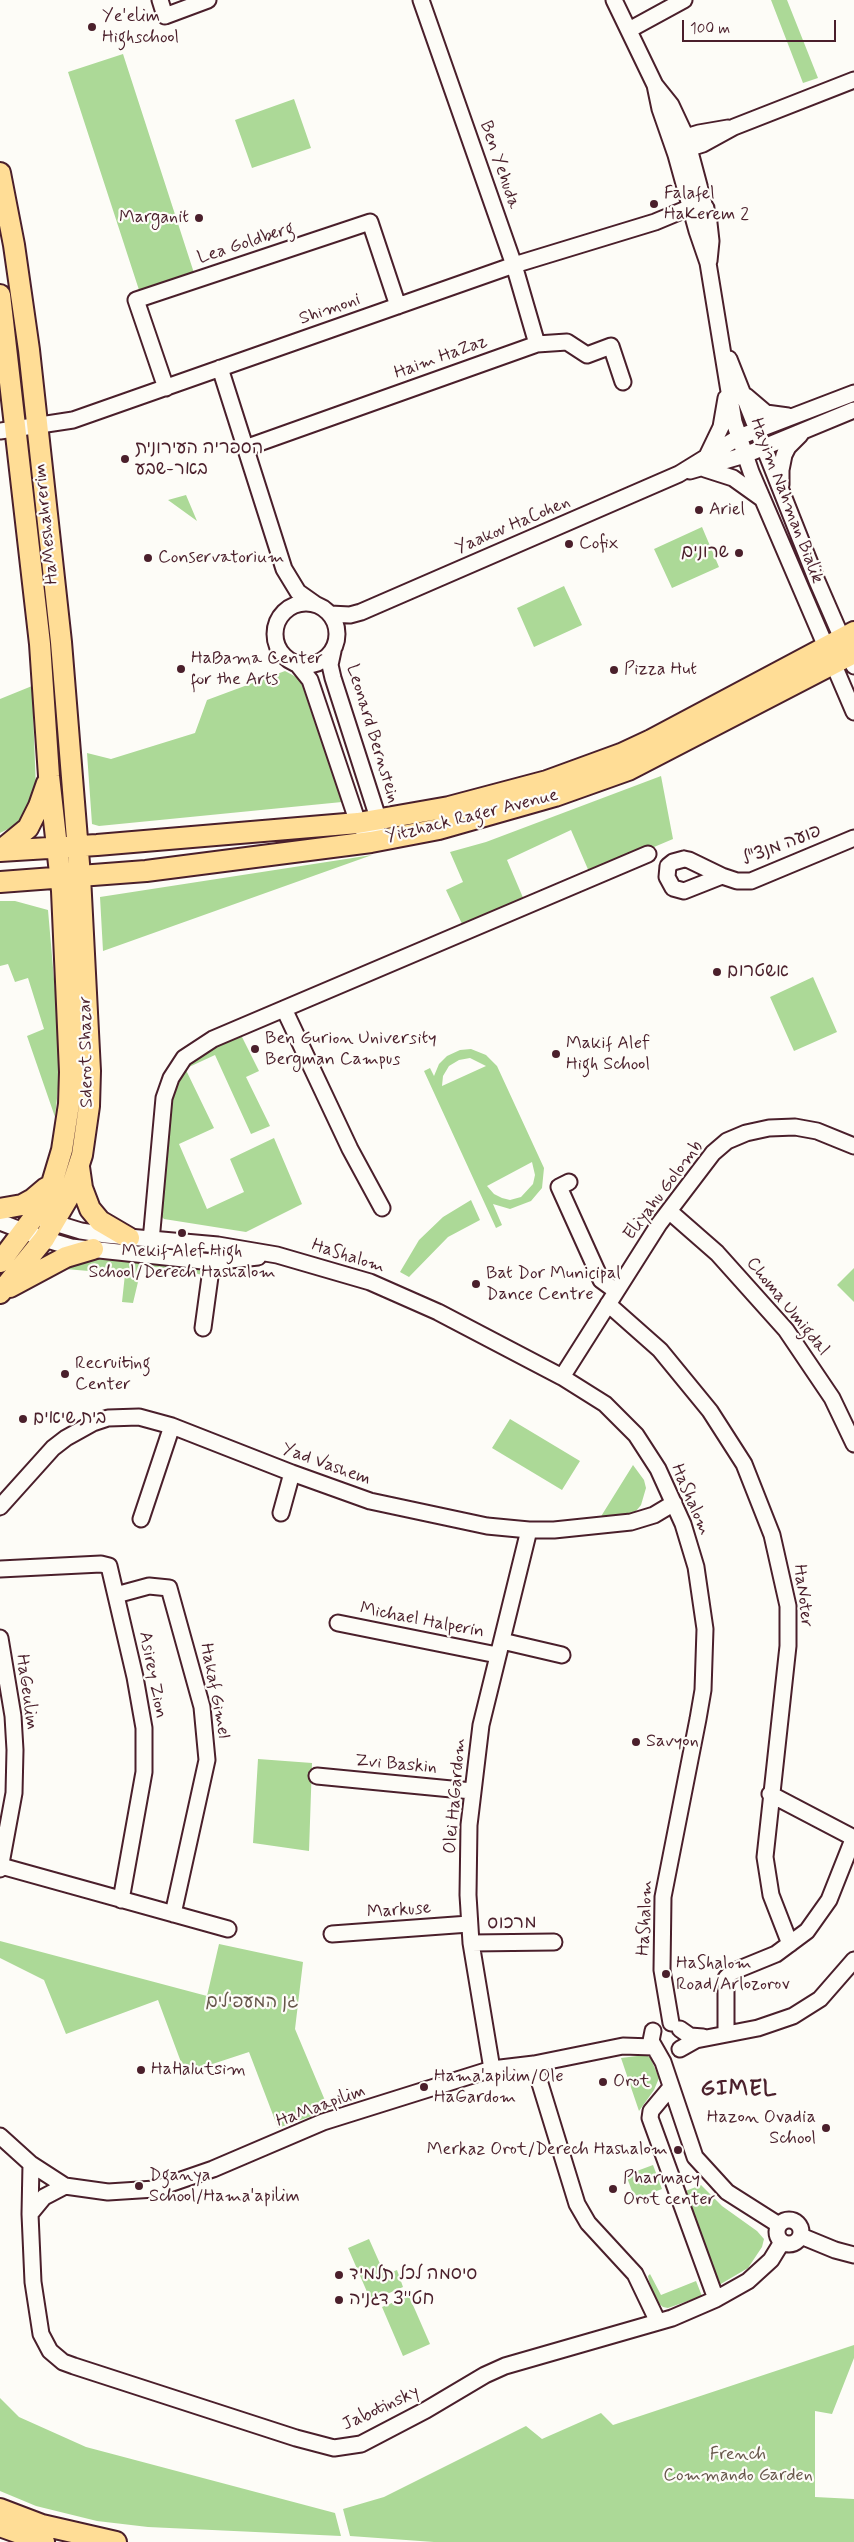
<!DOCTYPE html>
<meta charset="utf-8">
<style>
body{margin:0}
#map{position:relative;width:854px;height:2542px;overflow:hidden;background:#fdfcf7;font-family:Mynerve,sans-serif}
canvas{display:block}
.scale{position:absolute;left:682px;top:20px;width:154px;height:22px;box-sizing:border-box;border:2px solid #4a1f2b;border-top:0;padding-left:6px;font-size:15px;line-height:18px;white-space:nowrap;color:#4a1f2b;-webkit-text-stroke:4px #fdfcf7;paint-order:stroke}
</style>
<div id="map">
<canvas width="854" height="2542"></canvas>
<div class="scale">100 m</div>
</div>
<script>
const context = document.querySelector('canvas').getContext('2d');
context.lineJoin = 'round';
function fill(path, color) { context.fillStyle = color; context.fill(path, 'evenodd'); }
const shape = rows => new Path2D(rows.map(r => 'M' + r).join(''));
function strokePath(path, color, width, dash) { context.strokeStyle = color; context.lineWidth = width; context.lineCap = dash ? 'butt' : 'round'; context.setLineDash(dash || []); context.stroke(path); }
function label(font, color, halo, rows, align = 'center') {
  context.font = font + ' Mynerve,"Playpen Sans Hebrew",sans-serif'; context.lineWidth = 4.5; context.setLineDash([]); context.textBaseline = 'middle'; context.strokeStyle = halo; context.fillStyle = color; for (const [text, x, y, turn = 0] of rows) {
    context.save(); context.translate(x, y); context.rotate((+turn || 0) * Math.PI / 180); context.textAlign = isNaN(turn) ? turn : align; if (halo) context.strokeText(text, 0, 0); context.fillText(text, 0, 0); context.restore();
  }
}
fill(shape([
 [771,0,787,0,818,78,803,83],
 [123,54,194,273,139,290,68,72],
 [294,99,311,148,252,168,235,120],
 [186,495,197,521,168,500],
 [702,527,719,567,672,588,654,549],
 [564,586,582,625,534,647,517,608],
 [285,671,300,679,342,802,99,826,92,824,87,753,111,759,195,733,207,700],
 [32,686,36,789,27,811,18,824,0,833,0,699],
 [661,776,673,839,590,874,571,830,507,860,524,900,464,928,446,890,463,882,450,852,486,842],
 [372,855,103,951,100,897],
 [0,901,15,901,48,910,61,1060,55,1117,27,1036,44,1029,28,978,15,982,8,964,0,966],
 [813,977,837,1032,794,1051,770,997],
 [240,1033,259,1071,246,1077,270,1126,251,1134,215,1055,189,1067,186,1061],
 [471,1049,486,1055,497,1066,544,1168,542,1188,531,1201,510,1209,493,1204,502,1225,496,1228,424,1071,430,1068,434,1076,439,1064,447,1056,460,1050],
 [470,1058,486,1066,442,1086,443,1076,449,1066,459,1060],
 [532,1162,535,1175,533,1184,521,1197,510,1200,502,1198,494,1194,487,1186],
 [185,1068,214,1128,179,1144,207,1209,244,1192,230,1159,274,1138,302,1204,246,1232,164,1219,160,1215,173,1092,176,1080],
 [471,1200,480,1220,448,1237,409,1277,400,1272,419,1240,443,1217],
 [83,1255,199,1267,204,1275,142,1265,133,1303,122,1302,125,1274,65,1269,75,1259],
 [854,1268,854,1302,837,1285],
 [510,1419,580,1461,562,1490,492,1448],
 [633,1465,644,1480,646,1488,641,1505,636,1511,627,1514,600,1518],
 [258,1759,312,1763,309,1851,253,1843],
 [0,1941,207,1996,219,1944,303,1962,295,2029,329,2110,278,2128,249,2052,185,2073,158,2000,66,2034,44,1980,0,1958],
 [645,2055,650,2057,659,2078,654,2090,639,2111,621,2058],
 [653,2165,662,2189,635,2199,626,2175],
 [701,2185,722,2206,757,2231,764,2239,762,2247,748,2268,719,2285,716,2280,683,2192],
 [369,2239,385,2275,397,2270,403,2287,371,2301,348,2248],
 [650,2274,661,2295,696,2281,702,2296,668,2308,663,2307,657,2302,649,2281,648,2276],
 [409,2296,430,2344,403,2356,382,2307],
 [854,2345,854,2358,832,2414,815,2411,815,2497,854,2499,854,2542,434,2542,350,2536,343,2509,384,2497,526,2426,542,2439,601,2413,613,2425],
 [0,2398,19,2417,86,2447,335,2513,341,2536,148,2527,97,2521,36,2506,0,2491]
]), '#acd997');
const minor = shape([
 [160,0,165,16,208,0],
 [421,0,514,265,537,344],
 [614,0,655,85,671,105,686,137,709,223,711,241,709,261],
 [629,30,684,0],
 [655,85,660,109,676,155,697,231,708,263,734,422,751,472,854,712],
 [679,143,686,137,699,133,728,128],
 [680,148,690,148,703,144,734,127,854,80],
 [729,359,817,581,854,666],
 [220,368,284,569,298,592,315,604],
 [166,388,136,300,370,222,398,306],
 [746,396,766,413,788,416],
 [0,431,73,420,514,265,655,222,691,207,706,208],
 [245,448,537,344,567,342,587,355,611,346,623,382],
 [708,454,721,427,726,398],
 [705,469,733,478,761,498],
 [690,471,745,455,854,410],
 [781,485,781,470,784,455,788,447,800,435],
 '275 634a31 31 0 1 1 62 0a31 31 0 1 1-62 0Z',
 [330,614,350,615,361,612,679,474,739,437,854,393],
 [333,651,330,665,333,678,379,821,371,842],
 [298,665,310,680,358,823,363,830],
 [684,859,689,860,722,876,684,891,673,888,667,877,668,866,673,862,684,859],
 [722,876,737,881,751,881,854,838],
 [284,1009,350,1149,382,1208],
 [569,1182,559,1187,601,1280,616,1291],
 [669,1211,717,1253,786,1330,832,1398,854,1444],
 [45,1220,81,1231,106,1235,218,1245,277,1255,370,1282,438,1312,562,1377,605,1404,636,1435,658,1469,683,1524,696,1567,705,1629,703,1690,698,1719,663,1897,662,1970,671,2023],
 [0,1222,44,1239,71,1247,212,1262,258,1257],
 [151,1241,164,1098,171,1078,184,1058,213,1039,648,854],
 [608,1304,660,1350,710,1411,744,1464,772,1535,788,1606,788,1646,765,1857,771,1895,790,1944],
 [203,1328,212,1262],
 [562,1377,659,1224,713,1153,727,1141,746,1133,769,1128,795,1127,817,1131,854,1146],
 [0,1507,53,1448,66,1438,93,1423,108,1418,139,1417,172,1426,292,1473,370,1501,487,1526,529,1530,554,1530,631,1522,654,1515,674,1503],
 [281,1513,292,1473],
 [141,1519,172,1426],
 [0,1569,101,1564,109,1566,135,1677,144,1728,144,1772,121,1900],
 [116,1595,149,1586,169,1588,202,1707,207,1760,173,1914],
 [338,1623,497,1655],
 [0,1638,13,1716,15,1750,14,1793,0,1869],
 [502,1641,562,1655],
 [317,1776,472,1791],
 [770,1794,854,1838],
 [1,1866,228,1929],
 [332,1934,469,1924],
 [471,1943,554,1942],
 [680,2029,690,2036,703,2037],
 [653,2031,651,2041,663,2062,695,2157,727,2192,779,2225],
 [726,2033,726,1978,732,1972,776,1954,807,1931,829,1900,854,1837],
 [680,2049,696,2040,758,2028,793,2016,820,1999,854,1960],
 [534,2064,577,2204,588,2223,635,2274,658,2322],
 [492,2069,471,1943,468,1895,469,1825,481,1725,529,1530],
 [671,2087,651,2111,650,2118,716,2299],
 [0,2136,31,2164,65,2186,108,2192,155,2189,213,2169,323,2122,492,2069,534,2064,623,2046,653,2047],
 [31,2164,30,2214,33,2282,41,2334,50,2351,63,2362,74,2366,296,2438,334,2448,361,2444,426,2410,485,2375,505,2366,672,2318,716,2299,748,2281,771,2260,782,2242],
 [30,2214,44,2197,65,2186],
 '777 2232a12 12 0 1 1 24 0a12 12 0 1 1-24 0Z',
 [801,2236,835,2250,854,2255]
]);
const major = shape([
 [0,173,14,245,29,350,61,642,80,876,90,1071,89,1106,82,1155,68,1198,44,1239,0,1293],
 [0,295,40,644,49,776,62,891,70,1072,69,1104,62,1150,50,1190,34,1217,0,1262],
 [0,851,97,845,358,823,449,807,547,781,621,754,651,740,854,632],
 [0,851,28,828,39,806,47,783],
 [0,882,146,871,371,842,439,829,555,796,628,770,854,653],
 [79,1167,82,1188,90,1209,100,1221,129,1238],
 [0,1209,22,1205,33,1199,46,1188],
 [10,1287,66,1257,93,1249],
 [0,2509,42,2525,116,2542],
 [0,2526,44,2542]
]);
strokePath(minor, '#4a1f2b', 19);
strokePath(major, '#4a1f2b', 24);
strokePath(minor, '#fdfcf7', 15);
strokePath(major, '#ffdd96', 20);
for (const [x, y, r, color] of [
 [92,27,5,"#4a1f2b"],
 [654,204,5,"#4a1f2b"],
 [199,218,5,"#4a1f2b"],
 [125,459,5,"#4a1f2b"],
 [699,510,5,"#4a1f2b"],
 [569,544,5,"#4a1f2b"],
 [739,553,5,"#4a1f2b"],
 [148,558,5,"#4a1f2b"],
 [181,669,5,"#4a1f2b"],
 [614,670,5,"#4a1f2b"],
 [717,972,5,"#4a1f2b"],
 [255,1049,5,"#4a1f2b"],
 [556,1054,5,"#4a1f2b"],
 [182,1233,5,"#4a1f2b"],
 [476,1284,5,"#4a1f2b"],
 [65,1374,5,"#4a1f2b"],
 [23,1419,5,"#4a1f2b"],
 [636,1742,5,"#4a1f2b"],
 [666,1974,5,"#4a1f2b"],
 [141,2070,5,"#4a1f2b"],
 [603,2082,5,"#4a1f2b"],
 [424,2087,5,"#4a1f2b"],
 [826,2128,5,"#4a1f2b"],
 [678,2150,5,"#4a1f2b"],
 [139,2186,5,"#4a1f2b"],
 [613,2189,5,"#4a1f2b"],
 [339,2275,5,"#4a1f2b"],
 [339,2300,5,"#4a1f2b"]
]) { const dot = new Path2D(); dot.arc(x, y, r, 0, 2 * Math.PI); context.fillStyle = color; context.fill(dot); strokePath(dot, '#fdfcf7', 2); }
label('18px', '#4a1f2b', '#fdfcf7', [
 ["Ye'elim",102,17],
 ["Highschool",102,38],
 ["Falafel",664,194],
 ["HaKerem 2",664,215],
 ["Marganit",189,218,"right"],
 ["הספריה העירונית",135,449],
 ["באר-שבע",135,470],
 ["Ariel",709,510],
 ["Cofix",579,544],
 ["שרונים",729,553,"right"],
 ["Conservatorium",158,558],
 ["HaBama Center",191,659],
 ["for the Arts",191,680],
 ["Pizza Hut",624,670],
 ["אשטרום",727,972],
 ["Ben Gurion University",265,1039],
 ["Bergman Campus",265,1060],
 ["Makif Alef",566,1044],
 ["High School",566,1065],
 ["Mekif Alef High",182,1252,"center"],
 ["School/Derech Hashalom",182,1273,"center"],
 ["Bat Dor Municipal",486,1274],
 ["Dance Centre",486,1295],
 ["Recruiting",75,1364],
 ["Center",75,1385],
 ["בית שיאים",33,1419],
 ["Savyon",646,1742],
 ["HaShalom",676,1964],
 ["Road/Arlozorov",676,1985],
 ["HaHalutsim",151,2070],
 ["Hama'apilim/Ole",434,2077],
 ["HaGardom",434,2098],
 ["Orot",613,2082],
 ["Hazon Ovadia",816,2118,"right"],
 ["School",816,2139,"right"],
 ["Merkaz Orot/Derech Hashalom",668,2150,"right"],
 ["Dganya",149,2176],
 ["School/Hama'apilim",149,2197],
 ["Pharmacy",623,2179],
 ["Orot center",623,2200],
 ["סיסמה לכל תלמיד",349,2275],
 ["חט''צ דגניה",349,2300]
], 'left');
label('18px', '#4a1f2b', '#fdfcf7', [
 ["Ben Yehuda",499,165,71],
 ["Lea Goldberg",246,244,-18],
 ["Shimoni",330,310,-19],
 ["Haim HaZaz",441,358,-20],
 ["Hayim Nahman Bialik",786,501,69],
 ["HaMeshahrerim",47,524,-96],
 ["Yaakov HaCohen",513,526,-23],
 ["Leonard Bernstein",372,734,73],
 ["Yitzhack Rager Avenue",472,817,-14],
 ["פועה מנצ\"ל",782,846,-21],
 ["Sderot Shazar",87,1052,-91],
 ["Eliyahu Golomb",664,1191,-53],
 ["HaShalom",348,1257,18],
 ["Choma Umigdal",787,1307,51],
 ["Yad Vashem",326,1465,20],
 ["HaShalom",690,1500,67],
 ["HaNoter",802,1596,83],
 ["Michael Halperin",422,1621,11],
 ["Asirey Zion",152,1675,79],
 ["Hakaf Gimel",214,1691,79],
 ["HaGeulim",26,1692,82],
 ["Zvi Baskin",396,1765,5],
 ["Olei HaGardom",456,1796,-85],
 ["Markuse",399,1911,-4],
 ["HaShalom",646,1918,-87],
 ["מרכוס",512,1924,-1],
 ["HaMaapilim",321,2107,-20],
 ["Jabotinsky",381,2409,-25]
]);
label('18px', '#67574b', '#fdfcf7', [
 ["גן המעפילים",252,2003],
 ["French",738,2455],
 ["Commando Garden",738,2476]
]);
context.letterSpacing = '1px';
label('bold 22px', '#4a1f2b', '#fdfcf7', [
 ["GIMEL",739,2090]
]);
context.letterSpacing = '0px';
</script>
